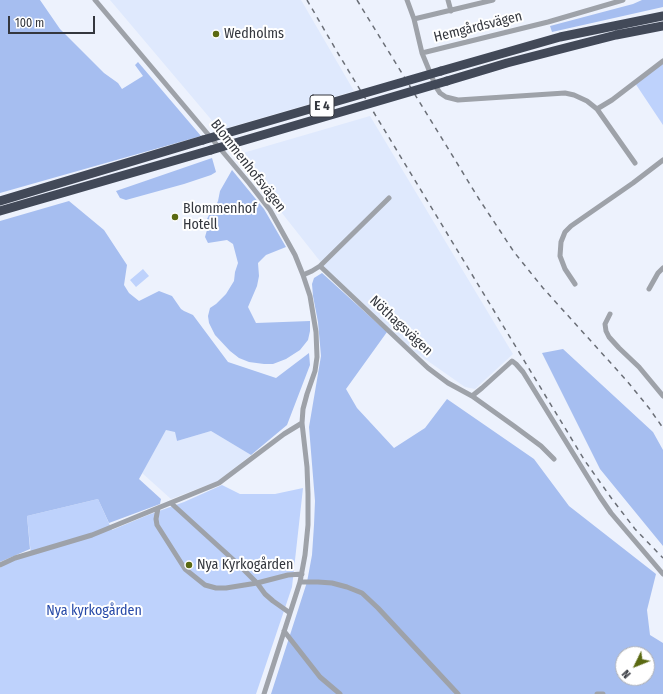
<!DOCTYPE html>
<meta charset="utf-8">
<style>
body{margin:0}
#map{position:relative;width:663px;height:694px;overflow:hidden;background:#edf2fd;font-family:"Fira Sans Condensed",sans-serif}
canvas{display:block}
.north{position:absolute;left:615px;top:646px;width:40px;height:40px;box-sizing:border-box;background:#fff;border:1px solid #aeafb2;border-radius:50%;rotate:227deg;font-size:11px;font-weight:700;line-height:16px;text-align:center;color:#34373e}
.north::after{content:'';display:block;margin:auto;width:14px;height:18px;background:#5a6911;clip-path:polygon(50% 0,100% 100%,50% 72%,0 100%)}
.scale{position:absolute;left:8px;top:16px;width:87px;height:18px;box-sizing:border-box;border:2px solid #34373e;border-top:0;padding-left:5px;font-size:12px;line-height:14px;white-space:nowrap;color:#34373e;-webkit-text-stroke:3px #fff;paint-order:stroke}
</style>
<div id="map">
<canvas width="663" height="694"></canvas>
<div class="north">N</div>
<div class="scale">100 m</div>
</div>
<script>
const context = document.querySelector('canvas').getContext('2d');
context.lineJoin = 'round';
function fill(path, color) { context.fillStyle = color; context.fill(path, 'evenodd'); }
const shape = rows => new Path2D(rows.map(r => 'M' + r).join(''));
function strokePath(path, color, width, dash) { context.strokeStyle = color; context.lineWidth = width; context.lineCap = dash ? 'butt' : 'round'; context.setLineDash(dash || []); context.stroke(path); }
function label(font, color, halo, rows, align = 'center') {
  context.font = font + ' "Fira Sans Condensed",sans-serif'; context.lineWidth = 4; context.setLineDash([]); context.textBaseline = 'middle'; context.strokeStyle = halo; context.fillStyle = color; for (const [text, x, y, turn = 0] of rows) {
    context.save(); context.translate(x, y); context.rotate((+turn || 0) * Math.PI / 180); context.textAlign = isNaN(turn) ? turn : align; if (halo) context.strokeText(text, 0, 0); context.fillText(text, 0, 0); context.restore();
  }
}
fill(shape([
 [110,0,301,0,354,91,220,130],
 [370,116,513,354,475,389,465,387,415,352,327,270,236,155],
 [166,430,175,431,177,441,211,431,251,455,218,481,171,499,142,473]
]), '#dfe9fd');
fill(shape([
 [663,62,663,125,635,83],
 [143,269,149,276,136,287,130,280],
 [222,485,240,494,275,494,303,488,292,587,256,694,0,694,0,568,6,563,31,555,27,516,98,499,112,530,148,515,184,502]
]), '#bed2fc');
fill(shape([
 [0,0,40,0,60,29,104,73,118,83,122,89,143,76,135,65,138,62,201,136,0,193],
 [642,0,663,0,663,7,552,32,550,26,633,4],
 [212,158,216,172,211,175,184,184,126,200,120,198,116,191],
 [232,170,264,209,286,247,266,255,258,263,259,276,257,286,248,307,256,323,310,321,310,331,308,340,300,350,286,359,273,364,264,364,249,362,239,358,230,351,215,335,209,323,208,316,210,308,216,304,226,294,234,281,235,272,238,263,233,244,227,240,208,243,205,237,207,230,206,221,209,215,214,210,218,201,220,191],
 [69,201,104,230,127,265,124,285,129,293,139,301,159,291,172,296,181,309,184,311,193,315,228,362,276,378,309,353,310,365,287,425,251,455,211,431,177,441,175,432,166,430,139,479,161,499,160,504,109,523,98,499,27,516,30,549,0,562,0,221],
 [322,273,387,332,346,389,357,408,394,448,425,428,447,399,534,459,569,506,656,574,647,610,650,635,663,643,663,694,271,694,307,582,312,555,314,525,315,501,309,427,321,356,318,322,313,296,312,284,314,278],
 [623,654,647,654,647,678,623,678],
 [563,349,653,432,663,450,663,546,600,469,542,353]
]), '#a6bef0');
strokePath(shape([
 [95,0,249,183,270,210,295,255,303,275,310,296,316,332,317,357,315,371,307,394,303,409,302,423,307,467,308,494,308,525,305,555,300,582,264,694],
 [407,0,414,19,422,53,436,87,440,93,446,97,458,100,565,93,574,95,587,101,597,109,635,163],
 [448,0,451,11],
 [414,19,493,0],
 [422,53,548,22,623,0],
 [597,109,612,100,663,61],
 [320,266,389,198],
 [303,275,312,271,320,266,428,368,448,383,472,396,514,426,541,446,554,459],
 [575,284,565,269,560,256,561,242,565,232,571,226,633,183,663,160],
 [649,289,658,273,663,268],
 [610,314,605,324,606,331,609,337,619,348,639,367,663,396],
 [472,396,482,388,512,361,516,364,523,372,600,497,611,513,663,574],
 [171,503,238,564,257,583,265,594,273,601,290,613],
 [158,508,156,519,157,525,185,569,205,585,216,588,226,588,257,583,288,575,302,574],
 [0,565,15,558,92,535,219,483,284,434,302,423],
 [300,582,318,582,332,583,347,587,362,593,378,608,458,694],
 [284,631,320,677,340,694],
 [597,694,603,694]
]), '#9ea2a9', 5);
strokePath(shape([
 [441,71,560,37,663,16],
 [447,81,507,63,565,48,616,35,663,26],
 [0,201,203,140],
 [0,211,211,150]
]), '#424958', 9);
strokePath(shape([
 [307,0,339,55,585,461,612,499,635,529,663,558],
 [357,0,479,199,514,252,543,288,627,381,649,408,663,428]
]), '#6b6f77', 1.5, [5, 5]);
strokePath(shape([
 [203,140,441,71],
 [211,150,447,81]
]), '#424958', 9);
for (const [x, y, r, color] of [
 [216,34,4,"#5a6911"],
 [175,217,4,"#5a6911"],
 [189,565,4,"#5a6911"]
]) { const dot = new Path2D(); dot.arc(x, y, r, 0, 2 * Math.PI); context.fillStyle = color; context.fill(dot); strokePath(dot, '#fff', 1.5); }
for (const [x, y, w] of [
 [322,106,24]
]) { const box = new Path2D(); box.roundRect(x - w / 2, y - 11, w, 22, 3); context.fillStyle = '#fff'; context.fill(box); strokePath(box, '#34373e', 1); }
label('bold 13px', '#34373e', null, [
 ["E 4",322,106]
]);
label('14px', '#34373e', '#fff', [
 ["Hemgårdsvägen",478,27,-14],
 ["Blommenhofsvägen",248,166,52],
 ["Nöthagsvägen",401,326,43]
]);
label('14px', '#34373e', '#fff', [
 ["Wedholms",224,34],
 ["Blommenhof",183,209],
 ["Hotell",183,225],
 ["Nya Kyrkogården",197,565]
], 'left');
label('14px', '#274aa8', '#fff', [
 ["Nya kyrkogården",94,611]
]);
</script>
